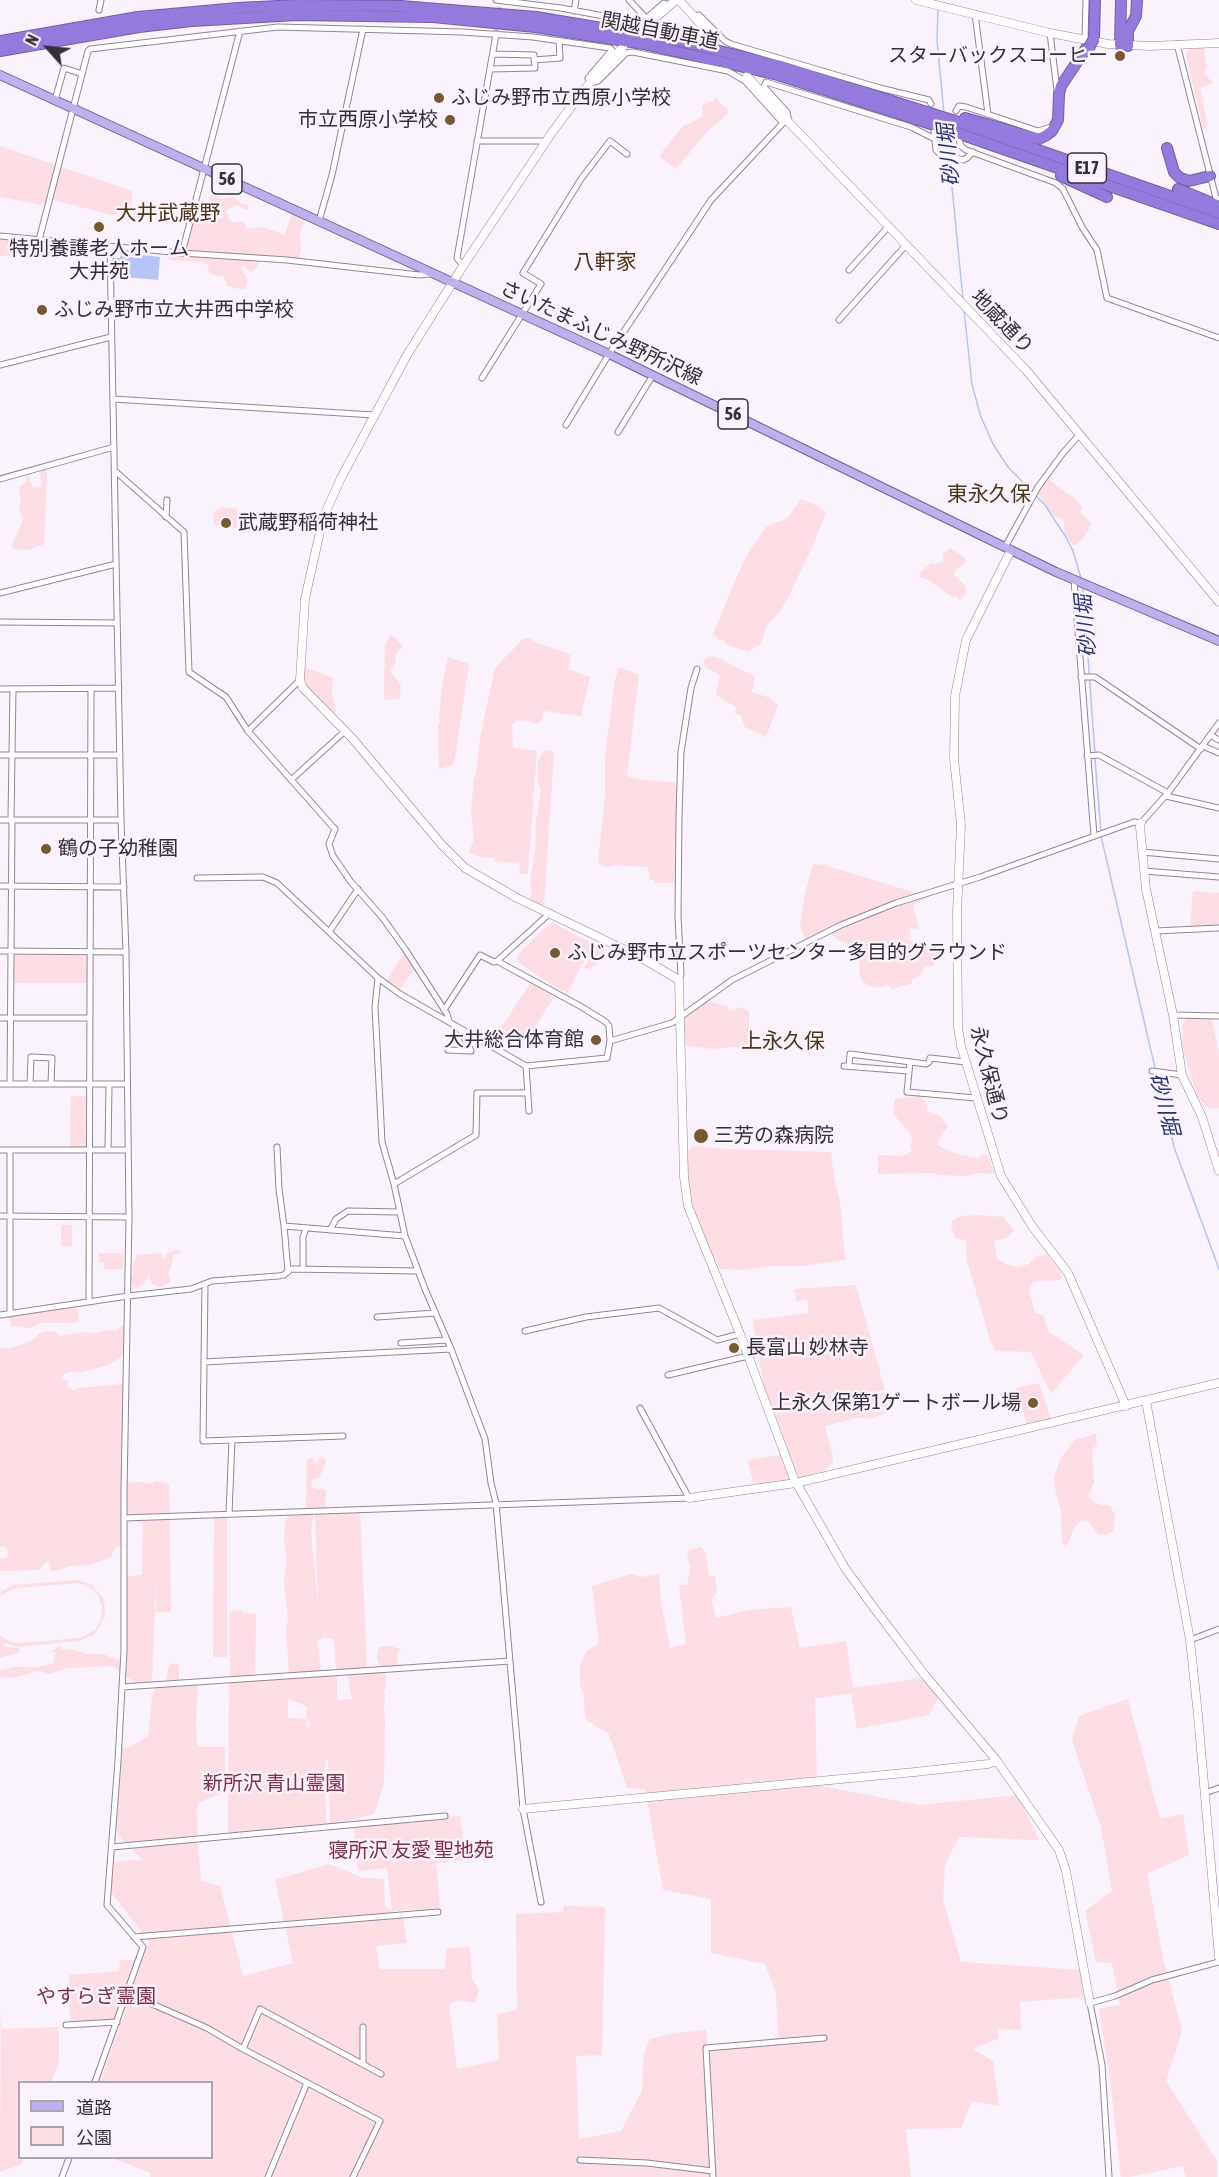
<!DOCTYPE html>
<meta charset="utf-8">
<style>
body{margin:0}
#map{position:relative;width:1219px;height:2177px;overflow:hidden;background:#faf2fd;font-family:"Asap Condensed","Noto Sans JP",sans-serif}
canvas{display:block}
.legend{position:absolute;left:18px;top:2081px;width:195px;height:78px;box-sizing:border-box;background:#faf2fd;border:2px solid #aca4af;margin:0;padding:8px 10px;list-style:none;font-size:18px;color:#362e39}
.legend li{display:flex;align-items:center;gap:12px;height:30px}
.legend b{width:30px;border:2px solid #aca4af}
.north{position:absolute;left:18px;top:18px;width:60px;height:60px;-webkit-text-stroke:4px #faf2fd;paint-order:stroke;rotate:297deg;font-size:16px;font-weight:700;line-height:24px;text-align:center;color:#362e39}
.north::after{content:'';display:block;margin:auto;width:21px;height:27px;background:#362e39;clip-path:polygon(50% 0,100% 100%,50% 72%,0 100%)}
</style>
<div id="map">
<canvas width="1219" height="2177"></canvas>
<ul class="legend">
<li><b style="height:8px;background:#bfafeb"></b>道路</li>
<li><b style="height:16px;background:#fcdee4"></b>公園</li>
</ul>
<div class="north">N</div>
</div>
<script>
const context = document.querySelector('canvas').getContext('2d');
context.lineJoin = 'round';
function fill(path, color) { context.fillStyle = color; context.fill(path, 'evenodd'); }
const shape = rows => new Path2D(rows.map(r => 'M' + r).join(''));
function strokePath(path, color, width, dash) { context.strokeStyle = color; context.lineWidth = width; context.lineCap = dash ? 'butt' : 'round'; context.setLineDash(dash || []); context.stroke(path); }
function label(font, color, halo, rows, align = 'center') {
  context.font = font + ' "Asap Condensed","Noto Sans JP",sans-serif'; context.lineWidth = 5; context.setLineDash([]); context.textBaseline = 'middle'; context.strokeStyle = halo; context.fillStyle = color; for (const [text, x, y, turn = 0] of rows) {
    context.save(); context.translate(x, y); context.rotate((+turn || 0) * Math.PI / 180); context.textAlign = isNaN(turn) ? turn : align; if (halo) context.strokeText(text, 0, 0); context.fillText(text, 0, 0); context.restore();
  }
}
fill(shape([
 [1194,46,1204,47,1205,59,1207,66,1204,73,1213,83,1200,88,1207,122,1206,128,1203,129,1186,54,1187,51],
 [717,98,721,105,727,108,728,113,714,126,710,128,676,169,660,157,661,153,684,125,690,124,701,117,703,114,702,106],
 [0,146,132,191,132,204,130,207,122,208,121,213,112,215,53,200,41,205,0,197],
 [212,195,223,199,233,197,242,204,247,204,249,207,247,210,237,205,229,208,226,212,230,221,237,223,243,221,247,229,263,227,285,235,292,213,305,218,300,234,301,251,299,258,260,261,253,272,248,271,245,265,241,267,241,269,248,280,245,289,239,289,227,286,223,276,216,276,209,272,208,266,204,262,170,260,167,254,185,248,191,232,193,217,208,217,212,220,215,216,220,219,223,218,223,208,215,203,210,204,210,197],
 [0,238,28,242,28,249,25,253,19,255,0,256],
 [43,469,47,471,44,544,28,550,13,549,12,545,24,518,19,511,21,497,19,494,20,487,27,481,25,475,29,476,33,488,41,487,42,482,39,473],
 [1048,479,1078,501,1082,508,1080,512,1091,523,1090,528,1083,538,1076,545,1073,545,1064,533,1064,520,1053,515,1038,494,1038,491],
 [801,499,814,504,826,512,814,543,786,602,777,615,767,625,761,644,748,652,728,645,723,640,719,640,713,634,738,574,747,555,766,527,788,518],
 [222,507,237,509,237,528,214,525,213,513],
 [950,548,965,558,966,562,956,570,954,575,966,586,966,592,960,601,957,597,952,597,928,580,919,577,920,572,931,563,937,564,943,562,943,554],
 [390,635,394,637,402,645,402,649,399,649,395,656,396,661,390,672,401,684,400,699,384,700,385,646],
 [530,638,534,642,567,653,571,656,568,669,590,677,581,716,544,711,542,720,537,724,524,720,516,721,512,725,513,748,537,751,528,874,519,874,520,863,494,861,495,854,494,858,479,857,469,852,474,839,471,811,474,778,476,773,480,738,495,668,523,639],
 [709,656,719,658,755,677,752,692,770,698,778,705,766,737,745,727,741,716,735,713,736,707,716,695,720,675,706,668,703,664,704,660],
 [448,657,469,664,454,765,439,769,438,725,441,719,439,717,442,686],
 [304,667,333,678,332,693,336,713,332,713,304,686,302,674],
 [619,667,639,675,627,776,636,779,675,783,678,789,676,883,654,883,654,880,650,880,648,867,614,865,607,867,601,865,598,861,605,797,605,755,615,680],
 [548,750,554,752,544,906,529,900,532,891,530,883,535,850,536,821,541,791,538,783,538,760,544,751],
 [813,864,824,865,929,897,913,905,919,929,909,928,911,933,908,940,921,945,923,949,934,949,937,952,934,965,929,967,925,965,922,974,912,980,911,984,892,989,887,984,880,988,872,987,863,982,860,976,859,956,864,954,862,946,851,945,838,940,831,934,822,932,806,940,800,926,805,894],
 [1193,891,1219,893,1219,925,1190,927],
 [552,922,593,944,568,992,560,990,518,962,517,957,524,948],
 [597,943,604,950,603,960,589,969,584,968],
 [13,952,88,953,89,983,13,983],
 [405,952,415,968,399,991,386,981],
 [531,982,554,997,525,1043,501,1028],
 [706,1001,728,1006,728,1010,734,1011,741,1007,749,1011,749,1028,753,1030,753,1044,747,1048,729,1047,713,1049,687,1046,684,1043,683,1019],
 [1199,1018,1212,1019,1219,1055,1219,1108,1209,1109,1197,1097,1183,1049,1182,1027,1186,1019],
 [71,1096,86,1096,86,1147,70,1147],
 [920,1096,927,1103,927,1111,943,1118,943,1122,947,1124,947,1128,942,1133,937,1145,955,1154,978,1158,986,1153,995,1174,978,1173,965,1176,937,1175,934,1173,878,1174,878,1155,903,1156,912,1151,910,1145,913,1140,908,1130,897,1119,896,1115,893,1115,895,1099],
 [693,1146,727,1149,831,1152,834,1177,840,1201,845,1260,801,1266,767,1266,744,1270,720,1269,695,1220,688,1200,685,1158,688,1151],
 [979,1215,1003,1217,1014,1230,1006,1238,994,1240,997,1258,1005,1264,1018,1267,1029,1264,1037,1256,1047,1254,1061,1272,1061,1279,1055,1281,1050,1280,1033,1282,1029,1290,1035,1313,1043,1315,1049,1332,1084,1355,1051,1394,1031,1352,996,1351,990,1340,967,1261,966,1241,955,1238,951,1227,953,1220,962,1216],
 [61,1225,72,1225,72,1246,61,1246],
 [176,1250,180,1250,181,1253,173,1255,172,1264,168,1274,171,1282,160,1287,157,1286,152,1284,149,1275,143,1285,137,1288,133,1287,131,1277,134,1272,132,1267,137,1255,161,1253,164,1259,167,1256,166,1254],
 [99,1253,123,1253,123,1269,104,1269,104,1263,99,1263],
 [856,1285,885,1390,772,1409,764,1387,753,1320,809,1313,807,1300,796,1301,795,1289],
 [73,1306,77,1309,79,1316,78,1321,73,1323,39,1323,34,1327,26,1328,20,1326,12,1327,11,1325,10,1316,59,1308,65,1309],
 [123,1325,126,1325,125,1354,109,1365,82,1372,70,1372,64,1374,61,1379,68,1381,67,1387,73,1390,78,1388,124,1384,122,1465,126,1480,132,1483,140,1482,152,1484,156,1481,169,1484,171,1612,156,1612,156,1576,152,1682,148,1684,134,1684,132,1680,121,1675,115,1666,66,1668,50,1674,40,1671,11,1678,0,1677,0,1670,15,1667,38,1667,53,1663,56,1652,51,1652,60,1646,61,1649,65,1650,70,1649,88,1654,104,1654,111,1658,124,1660,127,1576,142,1575,143,1523,134,1521,125,1512,121,1512,122,1546,115,1548,111,1557,90,1565,70,1566,60,1570,51,1571,50,1562,45,1563,40,1570,0,1571,0,1558,5,1559,9,1554,5,1547,0,1547,0,1348,11,1348,31,1341,40,1333,47,1331,56,1332,59,1336,86,1332,96,1333,109,1330,115,1331],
 [1039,1383,1051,1419,1027,1425,1016,1388],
 [886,1393,887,1411,884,1414,867,1419,860,1417,825,1426,833,1457,833,1461,826,1470,790,1481,772,1483,756,1484,752,1478,748,1462,750,1460,789,1453,775,1413],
 [1096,1434,1097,1444,1092,1450,1094,1483,1088,1496,1093,1501,1101,1505,1109,1505,1115,1514,1114,1531,1106,1535,1098,1534,1088,1521,1081,1520,1075,1527,1067,1545,1062,1544,1061,1510,1056,1495,1054,1477,1061,1458,1075,1440],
 [311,1457,317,1464,320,1457,325,1458,326,1461,319,1478,312,1479,311,1486,316,1489,324,1489,326,1492,325,1508,314,1511,311,1532,318,1604,315,1512,360,1510,367,1669,336,1672,334,1638,333,1640,326,1637,317,1640,321,1672,318,1676,337,1675,337,1700,352,1699,347,1674,376,1672,380,1667,377,1658,379,1647,390,1646,403,1650,400,1650,397,1655,398,1666,389,1668,386,1673,386,1688,384,1691,385,1696,384,1706,385,1721,384,1783,374,1814,330,1825,328,1760,325,1759,326,1826,228,1836,229,1682,289,1674,286,1630,288,1617,284,1581,287,1561,284,1538,285,1525,287,1518,291,1515,301,1514,306,1505,307,1460],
 [288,1699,307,1706,306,1717,311,1725,307,1730,306,1719,288,1718],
 [227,1517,227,1657,213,1657,214,1518],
 [701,1547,706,1554,709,1575,715,1576,717,1594,711,1598,716,1618,749,1610,791,1607,800,1648,846,1641,853,1688,921,1678,938,1697,929,1715,857,1729,851,1693,815,1699,817,1785,919,1805,1018,1795,1039,1840,959,1837,945,1865,943,1900,961,1962,1083,1970,1085,1997,1020,2002,1021,2030,997,2029,999,2038,973,2049,993,2061,999,2106,972,2101,961,2128,906,2129,911,2177,150,2177,151,2173,115,2159,212,2158,212,2082,100,2082,149,1942,111,1892,112,1865,114,1861,142,1860,119,1836,115,1828,122,1748,130,1747,148,1736,152,1696,155,1687,165,1686,169,1665,171,1663,179,1665,179,1681,198,1683,196,1718,197,1747,225,1747,225,1792,198,1803,197,1833,201,1881,220,1886,243,1976,293,1963,275,1880,330,1864,363,1878,384,1879,385,1907,392,1911,387,1868,358,1871,354,1827,460,1816,466,1860,436,1863,440,1908,394,1911,403,1917,407,1943,376,1946,380,1969,445,1969,447,1948,470,1947,472,1979,479,1989,475,2003,460,2000,449,2005,457,2069,499,2060,497,2014,517,2010,516,1914,563,1912,564,1906,605,1907,602,2055,576,2056,579,2139,621,2131,642,2091,644,2053,650,2039,674,2033,706,2030,708,2049,724,2048,778,2037,776,1993,765,1964,711,1953,711,1899,663,1890,645,1789,627,1788,609,1734,585,1719,584,1694,580,1685,580,1666,586,1652,599,1643,592,1586,631,1574,641,1577,659,1574,661,1601,670,1648,686,1644,679,1585,687,1585,690,1567,687,1555,689,1550],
 [77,1580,92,1585,104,1599,105,1616,94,1635,79,1641,19,1647,3,1643,5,1647,19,1648,20,1652,0,1658,0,1635,11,1642,20,1643,80,1638,95,1630,101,1619,102,1606,98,1595,87,1585,77,1583,18,1588,10,1590,0,1597,1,1592,13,1585],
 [242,1610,243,1613,256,1614,255,1676,230,1678,230,1611],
 [1128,1699,1160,1819,1183,1814,1189,1855,1147,1874,1163,1958,1182,2031,1166,2081,1217,2161,1217,2177,1186,2177,1183,2166,1130,2177,1121,2177,1110,2079,1099,2009,1120,2005,1112,1963,1096,1962,1085,1911,1112,1891,1101,1827,1072,1740,1079,1716],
 [120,1960,136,1960,115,2020,70,2021,69,1975,119,1971],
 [1,2009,2,2029,59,2027,59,2062,51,2082,20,2082,20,2158,24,2158,22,2164,0,2172]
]), '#fcdee4');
fill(shape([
 [143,255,160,257,158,280,114,276,116,270,114,258,120,258,120,256,142,258]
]), '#b5c5f9');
strokePath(shape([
 [938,8,937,40,944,114],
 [946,134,948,153],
 [949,157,963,299],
 [964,310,972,385,981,417,993,444,1008,467,1045,505,1067,539,1073,551,1081,578],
 [1083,588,1095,754],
 [1095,759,1101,832],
 [1101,836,1155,1068],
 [1156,1073,1174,1147,1219,1269]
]), '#b5c5f9', 1.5);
strokePath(shape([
 [496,34,500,5]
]), '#d3cbd6', 5, [5, 2.5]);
const street = shape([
 [496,0,561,8,641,23,664,3,669,5],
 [629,0,646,18],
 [99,10,101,0],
 [574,11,576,0],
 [975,14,988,114],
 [693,16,699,15,725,41,731,44,880,88,929,100,931,104],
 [1050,33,1057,90],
 [1085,40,1086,0],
 [1177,44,1216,198,1219,199],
 [534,60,560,58,559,41],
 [490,69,535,68,534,55,493,54],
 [55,100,64,68,82,74],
 [956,111,959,106,966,107,1038,131,1051,127],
 [934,131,936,150,939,153,963,160,967,158,973,152],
 [959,140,961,146,966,150,1056,183,1063,189,1082,227,1097,250,1107,298,1219,338],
 [477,141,546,141],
 [319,221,332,175,363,29],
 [0,236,182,253,287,260,419,275,430,274],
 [39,240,88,51,90,49,278,27,462,32,533,37,610,48,612,50,588,78,590,83,598,81,626,53,633,52,728,71,745,81,783,123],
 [182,253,240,31],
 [463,266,457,258,496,34],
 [849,270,888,227],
 [839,320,906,245],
 [0,365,111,337],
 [482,378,541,284,523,273,581,179,610,141,627,154],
 [113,399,374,415],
 [566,425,609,354,711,200,783,123,789,122,787,112,764,87,766,82,911,127,935,139],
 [618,432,653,375],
 [115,471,184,532,189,672,226,697,248,731,333,827,335,829,329,844,333,856,351,882,382,917,405,949,447,1014,449,1021],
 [0,479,114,447],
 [166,517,167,500],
 [1005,547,1038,487,1063,453,1080,434],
 [1074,580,1094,836],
 [0,593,116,564],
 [0,622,117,623],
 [1081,677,1095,677,1201,749],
 [0,689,119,688],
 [248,731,300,680],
 [1210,735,1219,740],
 [1203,746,1219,753],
 [0,755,120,755],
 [1087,756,1099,755,1168,793],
 [291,780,345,731],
 [1166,796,1219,808],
 [0,820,121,820],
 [11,820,13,689],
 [1142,852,1219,859],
 [1144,871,1219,877],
 [197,878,263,877,277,883,378,978,400,994,526,1066,607,1058,610,1041,672,1023,732,980,841,925,896,903,980,877,1134,822,1141,823,1168,793,1219,723],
 [0,886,124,887],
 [1155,931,1219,928],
 [329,932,358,889],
 [0,951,126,952],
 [497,961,580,1006,606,1022,609,1026,610,1041],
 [378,978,375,1007,382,1142,394,1184,405,1236,425,1289,451,1349,485,1439,491,1483,496,1503,523,1809,541,1902],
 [679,980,681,975,678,916,679,816,681,752,691,688,697,669],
 [444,1010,480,955,494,962,497,961,550,913],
 [1173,1015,1219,1016],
 [0,1018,90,1018],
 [448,1050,471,1051,459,1028],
 [910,1062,907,1092,976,1098],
 [526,1066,529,1111],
 [844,1066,909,1071],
 [849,1066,850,1054,926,1064,929,1062,930,1058,966,1062],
 [1152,1071,1182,1075],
 [0,1084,127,1084],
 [10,1084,12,820],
 [30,1084,31,1057,52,1058,51,1084],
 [277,1147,279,1189,284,1226,288,1271],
 [0,1150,128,1150],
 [10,1150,10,1314],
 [108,1150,109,1084],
 [394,1184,476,1135,477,1093,528,1093],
 [0,1216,129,1217],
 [284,1226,405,1236],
 [330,1230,336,1219,348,1211,399,1212],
 [303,1269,303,1237,306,1228],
 [205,1284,203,1441,343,1436],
 [89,1302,91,688],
 [0,1315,128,1296,191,1289,212,1281,278,1276,284,1275,291,1269,418,1271],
 [377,1317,435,1313],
 [525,1331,586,1317,659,1308,717,1340,740,1334],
 [401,1343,447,1340],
 [204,1362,451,1349],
 [668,1375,748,1356],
 [229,1514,232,1440],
 [124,1518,689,1498,640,1408],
 [1190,1640,1219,1629],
 [122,1687,510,1661],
 [1205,1793,1219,1788],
 [112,1847,445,1816],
 [134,1937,438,1912],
 [127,1993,207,2028,243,2049,380,2121,353,2177],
 [66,2025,117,2022],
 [363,2027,363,2064],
 [243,2049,260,2009,381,2074],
 [95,2082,143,1947,107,1905,118,1761,124,1651,124,1490,129,1217,126,952,121,820,110,247],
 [580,2160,647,2163,713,2171],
 [62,2177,69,2158],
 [268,2177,307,2083],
 [713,2177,706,2048,824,2038],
 [1109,2177,1102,2065,1090,2003,1115,1996,1152,1980,1219,1962]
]);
const secondary = shape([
 [679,0,715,40],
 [916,0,1050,33,1108,44,1150,46,1219,43],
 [646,26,676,0],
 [623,47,583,91,553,131,463,266,407,355,341,478,323,518,305,599,300,680,303,688,352,738,442,845,465,868,517,898,640,957,679,980,684,1177,688,1206,740,1334,794,1479,845,1568,874,1608,924,1674,997,1761,1059,1850,1066,1871,1090,2003],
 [747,76,780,113,1026,370,1219,602],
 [1011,550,966,640,955,696,954,759,961,825,957,911,958,1027,961,1046,1001,1176,1032,1226,1068,1273,1126,1406],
 [1141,823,1140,827,1146,889,1173,1015,1182,1075,1202,1117,1219,1171],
 [1146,1401,1190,1640,1198,1715,1219,1957],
 [689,1498,796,1483,1219,1383],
 [523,1809,915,1772,988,1764,997,1761]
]);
const primary = shape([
 [0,75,609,354,1056,572,1219,641]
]);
const highway = shape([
 [1094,38,1095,0],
 [0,41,138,17,238,8,297,5,401,6,536,17,679,41,781,66,955,121,1219,213],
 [1120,45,1121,0],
 [1128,46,1128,31,1136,16,1137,0],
 [0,51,139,27,192,21,297,15,433,17,535,27,644,44,778,75,937,126,1219,224],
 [965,118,1039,139,1045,136,1052,131,1058,120,1059,94,1061,86,1087,47],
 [1167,148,1174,172,1180,178,1189,181,1210,176],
 [1061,176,1107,197],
 [1178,189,1219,206]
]);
strokePath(street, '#95839c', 7);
strokePath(secondary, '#95839c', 9);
strokePath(primary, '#745fa4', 10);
strokePath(highway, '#745fa4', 12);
strokePath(street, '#fff', 5);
strokePath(secondary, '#fff', 8);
strokePath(primary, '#bfafeb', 8);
strokePath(highway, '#957ade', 10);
const highwayBridge = shape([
 [1089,48,1094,38]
]);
strokePath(highwayBridge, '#745fa4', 12, []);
strokePath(highwayBridge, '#957ade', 10);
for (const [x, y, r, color] of [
 [1120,56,6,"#78592e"],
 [439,98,6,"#78592e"],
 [450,120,6,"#78592e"],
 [99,227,6,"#78592e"],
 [42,310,6,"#78592e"],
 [226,523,6,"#78592e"],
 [46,849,6,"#78592e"],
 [555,953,6,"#78592e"],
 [596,1040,6,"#78592e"],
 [701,1136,8,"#78592e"],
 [734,1348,6,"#78592e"],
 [1033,1403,6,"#78592e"]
]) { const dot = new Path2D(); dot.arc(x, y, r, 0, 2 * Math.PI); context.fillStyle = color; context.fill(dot); strokePath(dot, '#faf2fd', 2); }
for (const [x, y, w] of [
 [1087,168,39],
 [227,179,30],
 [733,414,30]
]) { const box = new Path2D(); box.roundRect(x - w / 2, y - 15, w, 30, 4.5); context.fillStyle = '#faf2fd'; context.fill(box); strokePath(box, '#362e39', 1.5); }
label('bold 18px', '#362e39', null, [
 ["E17",1087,168],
 ["56",227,179],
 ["56",733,414]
]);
label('20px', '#362e39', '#faf2fd', [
 ["関越自動車道",660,31,11],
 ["地蔵通り",1002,322,46],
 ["さいたまふじみ野所沢線",601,333,25],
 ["永久保通り",989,1075,76]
]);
label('20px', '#362e39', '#faf2fd', [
 ["スターバックスコーヒー",1108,56,"right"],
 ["ふじみ野市立西原小学校",451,98],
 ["市立西原小学校",438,120,"right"],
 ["特別養護老人ホーム",99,249,"center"],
 ["大井苑",99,272,"center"],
 ["ふじみ野市立大井西中学校",54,310],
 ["武蔵野稲荷神社",238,523],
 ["鶴の子幼稚園",58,849],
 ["ふじみ野市⽴スポーツセンター多⽬的グラウンド",567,953],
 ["大井総合体育館",584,1040,"right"],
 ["三芳の森病院",714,1136],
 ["長富山 妙林寺",746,1348],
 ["上永久保第1ゲートボール場",1021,1403,"right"]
], 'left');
label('20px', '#842c48', '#faf2fd', [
 ["新所沢 青山霊園",274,1784],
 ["寝所沢 友愛 聖地苑",411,1851],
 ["やすらぎ霊園",96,1997]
]);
label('italic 21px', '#26337b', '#faf2fd', [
 ["砂川堀",949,155,-96],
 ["砂川堀",1086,626,-95],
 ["砂川堀",1164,1104,76]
]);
label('21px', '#4e3614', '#faf2fd', [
 ["大井武蔵野",168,213],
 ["八軒家",605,262],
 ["東永久保",989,494],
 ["上永久保",783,1041]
]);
</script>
